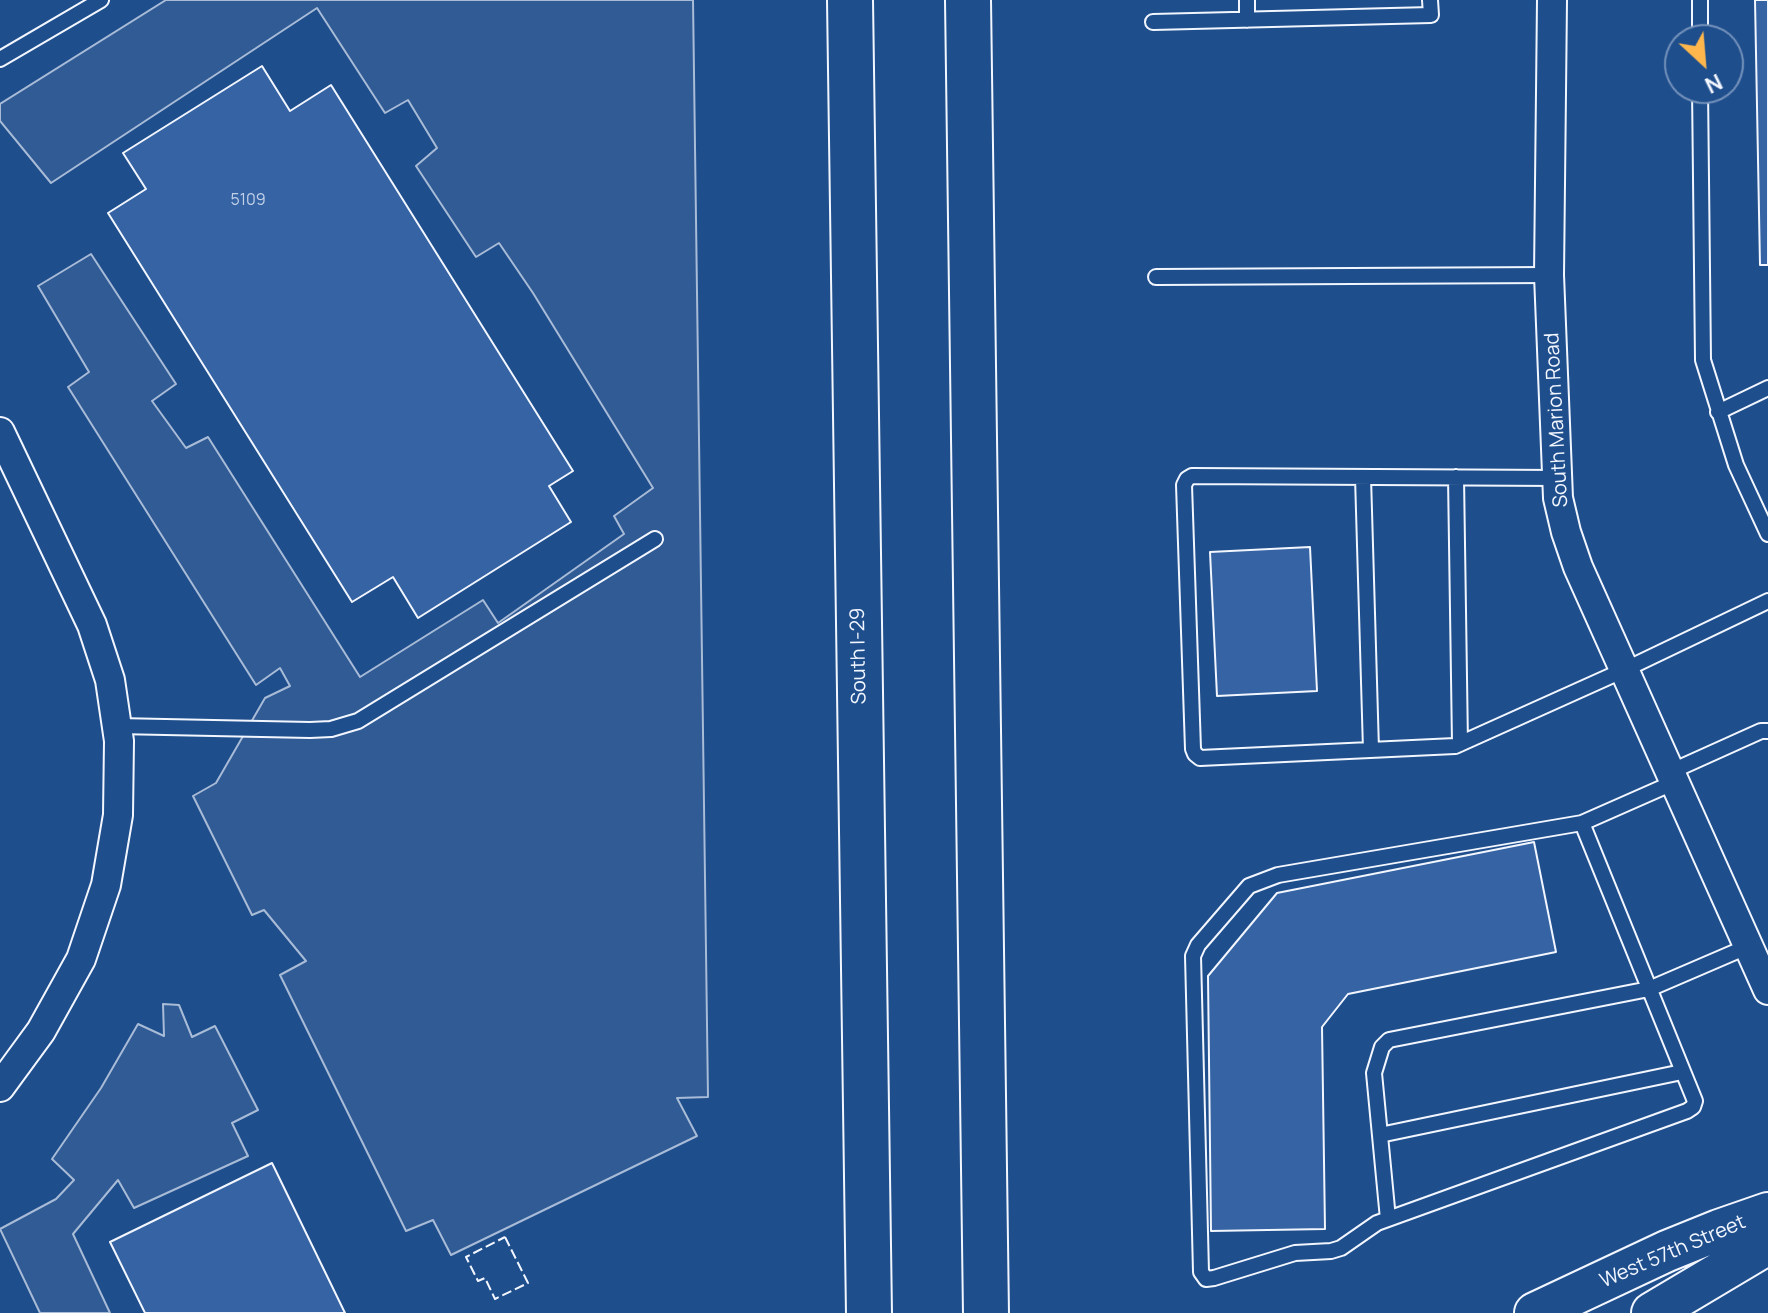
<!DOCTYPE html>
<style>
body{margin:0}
#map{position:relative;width:1768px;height:1313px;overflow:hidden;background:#1f4e8c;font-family:Manrope,sans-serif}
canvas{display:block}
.north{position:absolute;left:1664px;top:24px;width:80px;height:80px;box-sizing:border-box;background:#1f4e8c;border:2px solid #7391ba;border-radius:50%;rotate:154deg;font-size:22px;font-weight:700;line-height:32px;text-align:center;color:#f2f6ff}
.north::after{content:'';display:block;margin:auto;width:28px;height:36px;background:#ffb74d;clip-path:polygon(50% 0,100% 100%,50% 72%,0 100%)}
</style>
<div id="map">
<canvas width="1768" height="1313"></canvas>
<div class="north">N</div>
</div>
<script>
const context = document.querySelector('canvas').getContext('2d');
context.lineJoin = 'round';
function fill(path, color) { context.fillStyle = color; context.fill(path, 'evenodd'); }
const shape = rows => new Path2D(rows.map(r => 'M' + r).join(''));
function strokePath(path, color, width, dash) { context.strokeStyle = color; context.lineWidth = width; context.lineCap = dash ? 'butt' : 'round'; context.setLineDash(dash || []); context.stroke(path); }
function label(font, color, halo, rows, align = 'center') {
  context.font = font + ' Manrope,sans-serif'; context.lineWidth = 6; context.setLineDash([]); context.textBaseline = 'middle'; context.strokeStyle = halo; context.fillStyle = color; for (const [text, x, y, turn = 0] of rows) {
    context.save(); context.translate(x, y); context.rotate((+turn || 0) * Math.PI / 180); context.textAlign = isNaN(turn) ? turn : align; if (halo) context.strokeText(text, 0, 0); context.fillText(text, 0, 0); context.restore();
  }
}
const parking = shape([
 [166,0,693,0,708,1097,677,1098,697,1136,451,1255,433,1220,406,1231,280,975,306,961,264,910,252,915,193,796,216,783,265,698,290,686,280,668,256,685,68,387,89,372,38,286,91,254,176,384,152,401,186,448,208,437,360,677,483,600,498,623,624,534,614,516,653,488,533,293,499,243,476,257,416,166,437,148,408,100,385,113,317,8,51,183,0,121,0,104,166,0],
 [163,1004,179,1005,192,1037,215,1026,258,1110,232,1123,248,1156,134,1208,118,1180,73,1234,110,1313,40,1313,0,1229,56,1199,74,1180,52,1159,101,1088,138,1024,164,1036,163,1004]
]);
fill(parking, '#305b95');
strokePath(parking, '#a8bbd7', 2);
const building = shape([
 [1755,0,1768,0,1768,265,1760,265,1755,0],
 [262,66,290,111,331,85,573,471,549,486,571,522,418,618,393,577,352,602,108,213,146,189,123,153,262,66],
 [1310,547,1317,691,1217,696,1210,552,1310,547],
 [1534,842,1556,952,1348,994,1322,1027,1325,1229,1211,1231,1208,976,1277,893,1534,842],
 [272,1163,345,1313,145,1313,110,1242,272,1163]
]);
fill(building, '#3563a3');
strokePath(building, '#f2f6ff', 2);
const service = shape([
 [1247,0,1247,20],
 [1700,0,1700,40],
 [1153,22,1431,15,1430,0],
 [0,59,101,0],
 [1700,88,1703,360,1736,465,1768,534],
 [1156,277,1549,275],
 [1718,412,1768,388],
 [1363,477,1371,750],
 [1456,477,1460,744],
 [1558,478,1192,476,1187,479,1184,485,1193,749,1195,754,1200,758,1455,746,1624,670,1768,601],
 [117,726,310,730,331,729,358,721,655,539],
 [1670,772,1761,731,1768,731],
 [1582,823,1695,1101,1693,1107,1687,1111,1377,1223,1341,1248,1331,1251,1295,1253,1214,1278,1206,1279,1201,1272,1193,956,1198,945,1249,886,1278,875,1582,823,1675,782],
 [1380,1135,1682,1072],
 [1388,1219,1374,1073,1382,1047,1389,1040,1649,989,1749,946]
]);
const minor = shape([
 [1552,0,1549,275,1558,498,1566,532,1578,567,1768,990],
 [0,432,92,625,110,680,119,741,118,815,106,885,81,959,41,1031,0,1087]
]);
const secondary = shape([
 [1535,1313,1667,1251,1719,1230,1768,1213],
 [1652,1313,1768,1244]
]);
const motorway = shape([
 [850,0,869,1313],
 [968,0,986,1313]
]);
strokePath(service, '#f2f6ff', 18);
strokePath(minor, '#f2f6ff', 32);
strokePath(secondary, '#f2f6ff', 44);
strokePath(motorway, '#f2f6ff', 48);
strokePath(service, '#1f4e8c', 14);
strokePath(minor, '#1f4e8c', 28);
strokePath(secondary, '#1f4e8c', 40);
strokePath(motorway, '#1f4e8c', 44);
strokePath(shape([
 [505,1237,528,1283,495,1299,485,1278,478,1281,466,1257,505,1237]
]), '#f2f6ff', 2, [10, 4]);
label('16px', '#c3d1e8', null, [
 ["5109",248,201]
]);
label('20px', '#f2f6ff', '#1f4e8c', [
 ["South Marion Road",1557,420,-93],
 ["South I-29",859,656,-91],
 ["West 57th Street",1673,1252,-23]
]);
</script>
